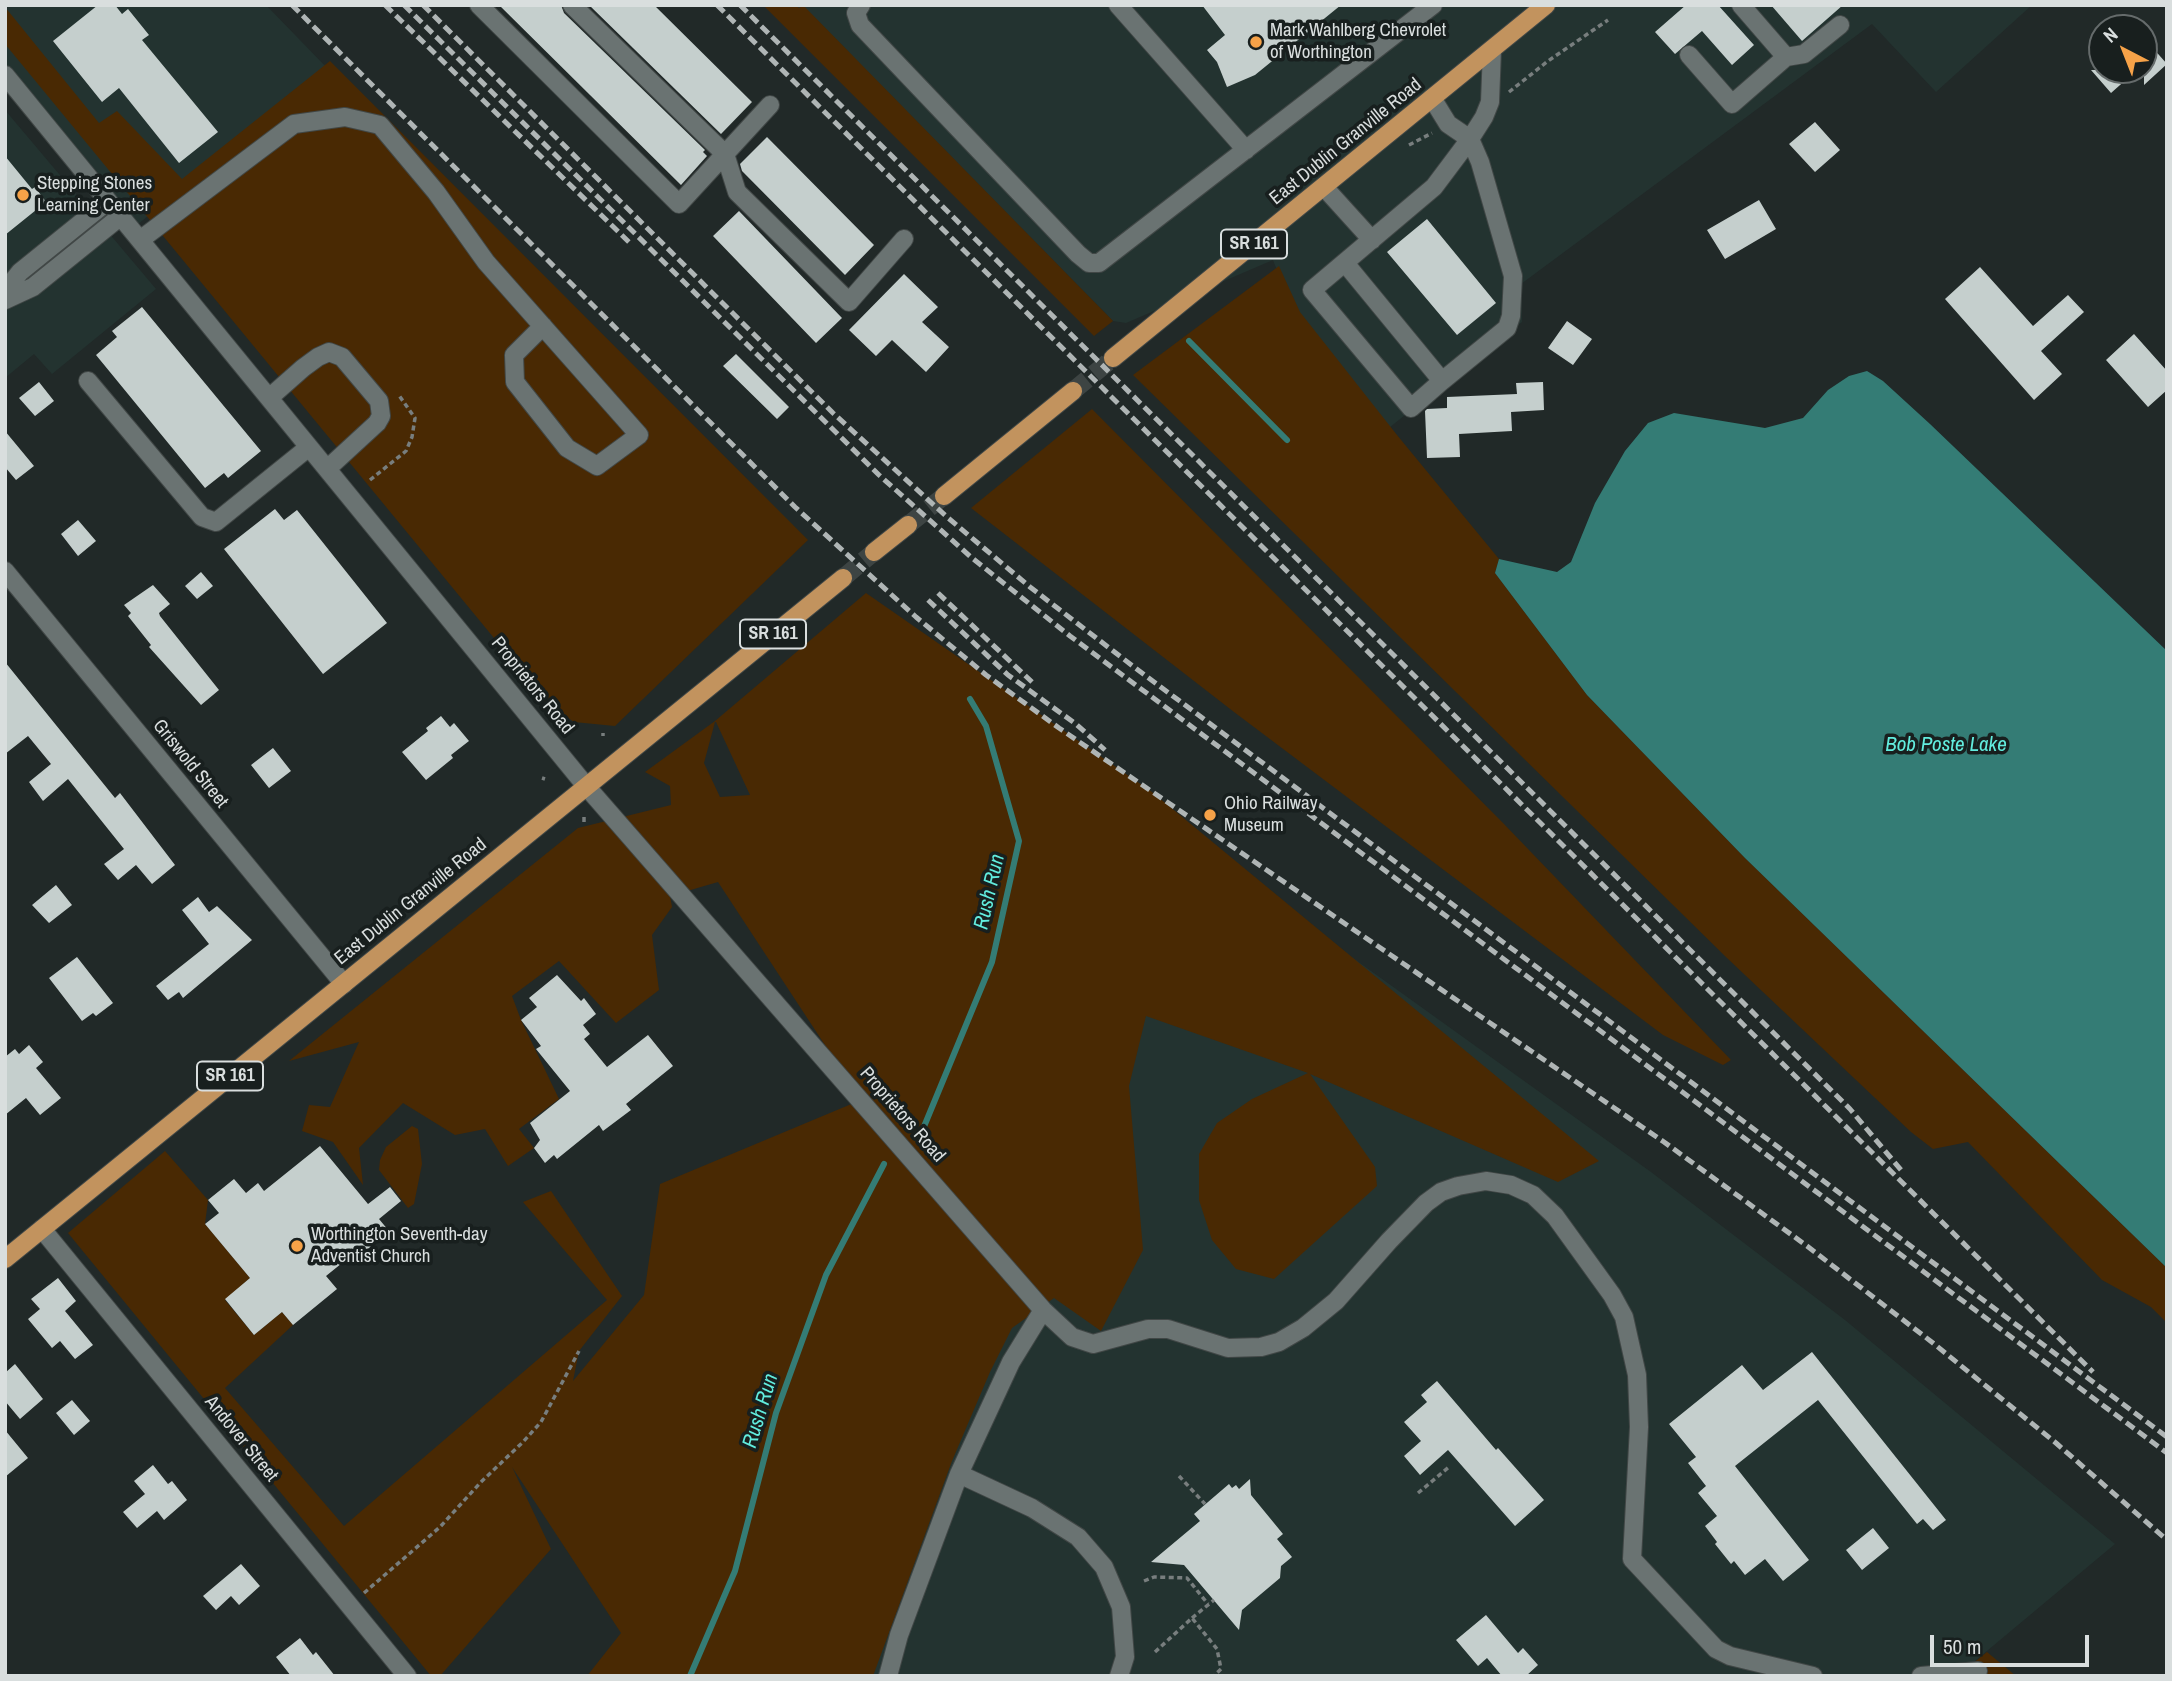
<!DOCTYPE html>
<style>
body{margin:0}
#map{position:relative;width:2172px;height:1681px;overflow:hidden;background:#212928;font-family:"Archivo Narrow",sans-serif}
canvas{display:block}
.frame{position:absolute;inset:0;border:7px solid #d9dede;pointer-events:none}
.north{position:absolute;left:2088px;top:14px;width:70px;height:70px;box-sizing:border-box;background:#181f1e;border:2px solid #656b6b;border-radius:50%;rotate:318deg;font-size:19px;font-weight:700;line-height:28px;text-align:center;color:#d9dede}
.north::after{content:'';display:block;margin:auto;width:24px;height:32px;background:#f6a248;clip-path:polygon(50% 0,100% 100%,50% 72%,0 100%)}
.scale{position:absolute;left:1930px;top:1635px;width:159px;height:32px;box-sizing:border-box;border:4px solid #d9dede;border-top:0;padding-left:9px;font-size:21px;line-height:24px;white-space:nowrap;color:#d9dede;-webkit-text-stroke:5px #181f1e;paint-order:stroke}
</style>
<div id="map">
<canvas width="2172" height="1681"></canvas>
<div class="frame"></div>
<div class="north">N</div>
<div class="scale">50 m</div>
</div>
<script>
const context = document.querySelector('canvas').getContext('2d');
context.lineJoin = 'round';
function fill(path, color) { context.fillStyle = color; context.fill(path, 'evenodd'); }
const shape = rows => new Path2D(rows.map(r => 'M' + r).join(''));
function strokePath(path, color, width, dash) { context.strokeStyle = color; context.lineWidth = width; context.lineCap = dash ? 'butt' : 'round'; context.setLineDash(dash || []); context.stroke(path); }
function label(font, color, halo, rows, align = 'center') {
  context.font = font + ' "Archivo Narrow",sans-serif'; context.lineWidth = 7; context.setLineDash([]); context.textBaseline = 'middle'; context.strokeStyle = halo; context.fillStyle = color; for (const [text, x, y, turn = 0] of rows) {
    context.save(); context.translate(x, y); context.rotate((+turn || 0) * Math.PI / 180); context.textAlign = isNaN(turn) ? turn : align; if (halo) context.strokeText(text, 0, 0); context.fillText(text, 0, 0); context.restore();
  }
}
fill(shape([
 [5,5,266,5,327,68,131,230,5,76],
 [796,5,2032,5,1936,92,1872,24,1521,284,1522,322,1380,435,1295,316,1273,260,1126,323,1113,321,803,6,799,8],
 [5,110,156,289,52,374,34,354,5,378],
 [1222,864,1651,1172,1845,1320,2115,1544,1957,1676,634,1676]
]), '#233330');
fill(shape([
 [763,5,796,5,799,8,803,5,1113,321,1094,336],
 [5,7,99,123,117,111,182,179,330,61,808,540,615,726,574,722,539,698,503,649,5,44],
 [1279,266,1300,312,1397,435,1499,559,1495,573,1587,695,1745,858,2167,1268,2167,1323,2151,1307,2102,1280,1968,1142,1933,1149,1911,1132,1727,958,1133,375],
 [1092,409,1504,824,1731,1060,1723,1065,1663,1035,1234,712,971,508],
 [866,593,1152,792,1599,1161,1558,1182,1310,1074,1375,1167,1377,1186,1274,1279,1236,1269,1212,1240,1199,1200,1199,1154,1217,1123,1252,1099,1308,1073,1146,1016,1129,1086,1143,1250,1101,1331,1054,1298,1012,1328,990,1372,952,1461,873,1676,587,1676,621,1633,512,1467,551,1549,440,1676,431,1676,68,1233,165,1151,208,1200,205,1224,250,1278,225,1300,254,1335,282,1312,293,1325,225,1388,344,1526,607,1300,523,1202,551,1191,622,1296,579,1351,573,1381,644,1295,660,1184,861,1100,718,882,670,896,672,907,652,935,659,990,616,1023,559,961,512,996,521,1020,559,1099,519,1129,534,1148,508,1166,485,1129,455,1135,403,1103,359,1148,363,1185,333,1142,302,1131,309,1105,330,1107,359,1042,289,1061,578,828,671,805,670,786,645,772,715,721],
 [715,722,716,722,750,795,720,797,704,763],
 [412,1126,418,1129,422,1164,414,1204,408,1208,379,1170,380,1160,386,1147],
 [1987,1652,2016,1676,1957,1676]
]), '#492903');
fill(shape([
 [1867,371,1883,381,1930,424,2167,651,2167,1268,1745,858,1587,695,1495,573,1499,559,1557,572,1571,562,1595,503,1625,451,1648,423,1674,413,1765,428,1803,418,1828,390,1849,376]
]), '#347c75');
strokePath(shape([
 [1189,341,1287,440],
 [923,1129,992,962,1019,841,986,726,970,699],
 [690,1676,735,1571,776,1413,826,1275,884,1164]
]), '#347c75', 6);
fill(shape([
 [98,5,115,5,122,14,128,9,149,35,142,40,218,132,179,163,119,88,102,102,53,41],
 [499,5,561,5,564,13,705,150,703,152,707,156,681,185],
 [589,5,654,5,752,102,721,134],
 [1202,5,1341,5,1255,75,1227,87,1217,62,1207,50,1225,35],
 [1686,5,1718,5,1754,45,1732,65,1702,31,1675,54,1655,32],
 [1771,5,1843,5,1802,41],
 [2144,38,2167,64,2144,85],
 [2091,70,2137,70,2111,93],
 [1815,122,1840,150,1815,172,1789,144],
 [767,137,874,245,845,275,742,171,740,164],
 [5,156,32,189,35,187,46,202,5,235],
 [1759,200,1776,229,1725,259,1707,230],
 [739,211,842,318,816,343,713,236],
 [1427,219,1496,303,1457,335,1387,252],
 [1980,267,2033,326,2068,295,2084,312,2041,351,2062,374,2034,400,1945,299],
 [904,274,938,307,922,322,949,347,926,372,892,340,876,356,849,330],
 [142,307,261,451,228,478,224,473,205,488,96,355,117,337,112,331],
 [1567,321,1592,339,1573,365,1548,348],
 [2134,334,2167,371,2167,390,2148,407,2106,360],
 [736,354,789,407,777,419,723,366],
 [39,382,54,401,35,416,19,398],
 [1543,382,1544,410,1511,412,1512,431,1459,434,1460,457,1427,458,1425,411,1427,409,1447,408,1447,397,1517,394,1516,383],
 [5,431,34,466,16,480,5,467],
 [275,509,284,520,297,510,387,623,323,674,224,549],
 [78,520,96,541,78,556,61,534],
 [201,572,213,586,197,599,185,586],
 [153,585,170,604,159,613,160,616,219,690,201,705,149,647,151,645,128,616,131,613,124,605],
 [5,662,115,798,120,793,175,865,152,884,136,865,118,880,104,864,124,849,68,779,43,801,29,782,51,764,28,736,5,754],
 [441,716,450,727,454,723,469,741,451,755,453,758,426,780,402,752,428,731,426,728],
 [273,748,291,771,269,788,251,765],
 [56,885,72,905,49,923,32,905],
 [198,897,209,912,217,906,252,940,183,998,179,992,168,1000,156,986,209,944,182,910],
 [77,957,113,1003,96,1016,93,1013,82,1021,49,978],
 [557,975,581,1001,584,998,596,1014,583,1025,590,1034,584,1039,607,1067,648,1035,673,1066,626,1104,631,1110,603,1131,599,1125,557,1159,554,1155,545,1163,534,1148,540,1140,530,1123,570,1091,536,1049,541,1046,521,1020,537,1007,529,998],
 [29,1045,43,1062,36,1068,61,1098,40,1115,26,1098,5,1115,5,1057,15,1049,19,1054],
 [320,1146,368,1204,390,1187,401,1201,379,1219,389,1231,356,1259,352,1255,326,1276,337,1289,293,1325,282,1312,254,1335,225,1299,250,1278,205,1224,219,1213,208,1200,234,1179,246,1193,258,1183,264,1191],
 [58,1278,76,1301,65,1311,93,1345,75,1359,60,1341,52,1348,28,1319,40,1309,31,1299],
 [1812,1352,1946,1520,1933,1530,1923,1519,1917,1524,1818,1400,1735,1466,1809,1560,1783,1581,1765,1559,1745,1575,1734,1561,1731,1564,1715,1544,1717,1542,1705,1526,1717,1516,1698,1493,1706,1486,1688,1463,1696,1457,1669,1424,1742,1365,1763,1390],
 [15,1364,43,1399,20,1419,5,1401,5,1373],
 [1437,1381,1496,1450,1498,1448,1544,1500,1515,1526,1448,1450,1420,1475,1404,1456,1421,1441,1404,1422,1427,1402,1421,1395],
 [72,1400,90,1421,74,1435,56,1413],
 [5,1430,28,1458,5,1477],
 [153,1465,168,1484,172,1481,187,1500,164,1520,157,1511,137,1528,123,1512,145,1494,134,1481],
 [1250,1479,1251,1495,1283,1534,1277,1539,1292,1557,1281,1566,1280,1578,1242,1610,1239,1630,1184,1565,1151,1562,1200,1521,1194,1514,1229,1484,1232,1488,1236,1485,1239,1489],
 [1873,1528,1889,1548,1862,1570,1846,1550],
 [241,1564,260,1586,239,1605,231,1596,216,1610,203,1596],
 [1486,1615,1518,1653,1523,1648,1538,1665,1526,1676,1502,1676,1487,1658,1478,1666,1456,1640],
 [300,1638,313,1655,316,1652,335,1676,291,1676,276,1657]
]), '#c5cfcd');
strokePath(shape([
 [1073,391,1113,358],
 [908,525,944,496],
 [843,578,874,552]
]), '#3d4443', 18, [18, 9]);
const minor = shape([
 [479,5,679,204,770,105],
 [572,5,725,154,737,192,849,302,904,239],
 [861,5,856,13,860,25,1078,254,1089,263,1099,263,1433,5],
 [1118,5,1246,150],
 [1689,55,1732,104,1786,57,1741,5],
 [1786,57,1804,54,1840,25],
 [5,75,586,786,1043,1310,1072,1337,1093,1344,1148,1329,1168,1329,1228,1348,1261,1347,1279,1342,1303,1328,1336,1301,1389,1241,1426,1203,1441,1192,1458,1186,1486,1181,1511,1185,1533,1195,1555,1216,1612,1295,1624,1317,1637,1375,1639,1427,1632,1559,1716,1649,1730,1656,1813,1676],
 [1432,98,1448,124,1470,139,1484,117,1490,102,1492,50],
 [1324,187,1372,240],
 [140,240,294,124,345,117,380,125,436,192,486,262,639,435,597,466,567,448,515,382,514,355,543,326],
 [1345,263,1442,381,1411,408,1312,290,1434,187,1470,139,1480,162,1513,276,1511,316,1507,328,1442,381],
 [5,291,20,272,108,201],
 [5,300,33,287,121,216],
 [88,381,202,517,216,522,309,447],
 [269,398,303,368,318,357,329,352,342,357,379,401,381,416,377,423,327,469],
 [5,571,344,984],
 [42,1229,407,1676],
 [959,1474,1032,1508,1078,1537,1104,1567,1121,1607,1125,1657,1119,1676],
 [888,1676,899,1635,959,1474,1011,1362,1043,1310],
 [1921,1676,1978,1671]
]);
const major = shape([
 [1113,358,1546,5],
 [944,496,1073,391],
 [874,552,908,525],
 [5,1259,843,578]
]);
strokePath(minor, '#414746', 20);
strokePath(major, '#414746', 20);
strokePath(shape([
 [1509,92,1548,61,1608,20],
 [1409,145,1432,133],
 [370,480,406,451,412,437,415,418,398,394],
 [603,733,603,736],
 [542,778,545,779],
 [584,822,584,817],
 [1179,1476,1205,1504],
 [1418,1493,1449,1467],
 [1144,1581,1154,1577,1187,1578,1208,1604],
 [364,1593,440,1527,481,1482,523,1442,541,1422,579,1351],
 [1192,1618,1214,1600],
 [1155,1652,1192,1618,1217,1649,1221,1669,1214,1676]
]), '#787e7e', 3.5, [5, 3.5]);
strokePath(minor, '#6a7372', 18);
strokePath(major, '#c2935e', 18);
strokePath(shape([
 [292,5,795,507,916,617,986,675,1059,728,1664,1142,1807,1246,1933,1343,2056,1443,2167,1540],
 [385,5,631,244],
 [404,5,879,475,972,558,1070,636,2167,1453],
 [423,5,833,413,947,517,1030,587,1134,667,2167,1437],
 [717,5,2093,1372],
 [740,5,1850,1109,1901,1170],
 [938,593,1032,682],
 [928,600,1008,675,1076,724,1105,750]
]), '#afb5b5', 5, [10, 5]);
for (const [x, y, r, color] of [
 [1256,42,7,"#f6a248"],
 [23,195,7,"#f6a248"],
 [1210,815,7,"#f6a248"],
 [297,1246,7,"#f6a248"]
]) { const dot = new Path2D(); dot.arc(x, y, r, 0, 2 * Math.PI); context.fillStyle = color; context.fill(dot); strokePath(dot, '#181f1e', 2.5); }
for (const [x, y, w] of [
 [1254,244,66],
 [773,634,66],
 [230,1076,66]
]) { const box = new Path2D(); box.roundRect(x - w / 2, y - 14.5, w, 29, 5); context.fillStyle = '#181f1e'; context.fill(box); strokePath(box, '#d9dede', 2); }
label('bold 18px', '#d9dede', null, [
 ["SR 161",1254,244],
 ["SR 161",773,634],
 ["SR 161",230,1076]
]);
label('19px', '#d9dede', '#181f1e', [
 ["Mark Wahlberg Chevrolet",1270,31],
 ["of Worthington",1270,53],
 ["Stepping Stones",37,184],
 ["Learning Center",37,206],
 ["Ohio Railway",1224,804],
 ["Museum",1224,826],
 ["Worthington Seventh-day",311,1235],
 ["Adventist Church",311,1257]
], 'left');
label('19px', '#d9dede', '#181f1e', [
 ["East Dublin Granville Road",1346,142,-39],
 ["Proprietors Road",532,686,51],
 ["Griswold Street",190,764,51],
 ["East Dublin Granville Road",411,902,-39],
 ["Proprietors Road",902,1115,49],
 ["Andover Street",241,1439,51]
]);
label('italic 21px', '#62ecde', '#181f1e', [
 ["Bob Poste Lake",1946,745],
 ["Rush Run",990,892,-77],
 ["Rush Run",761,1411,-73]
]);
</script>
